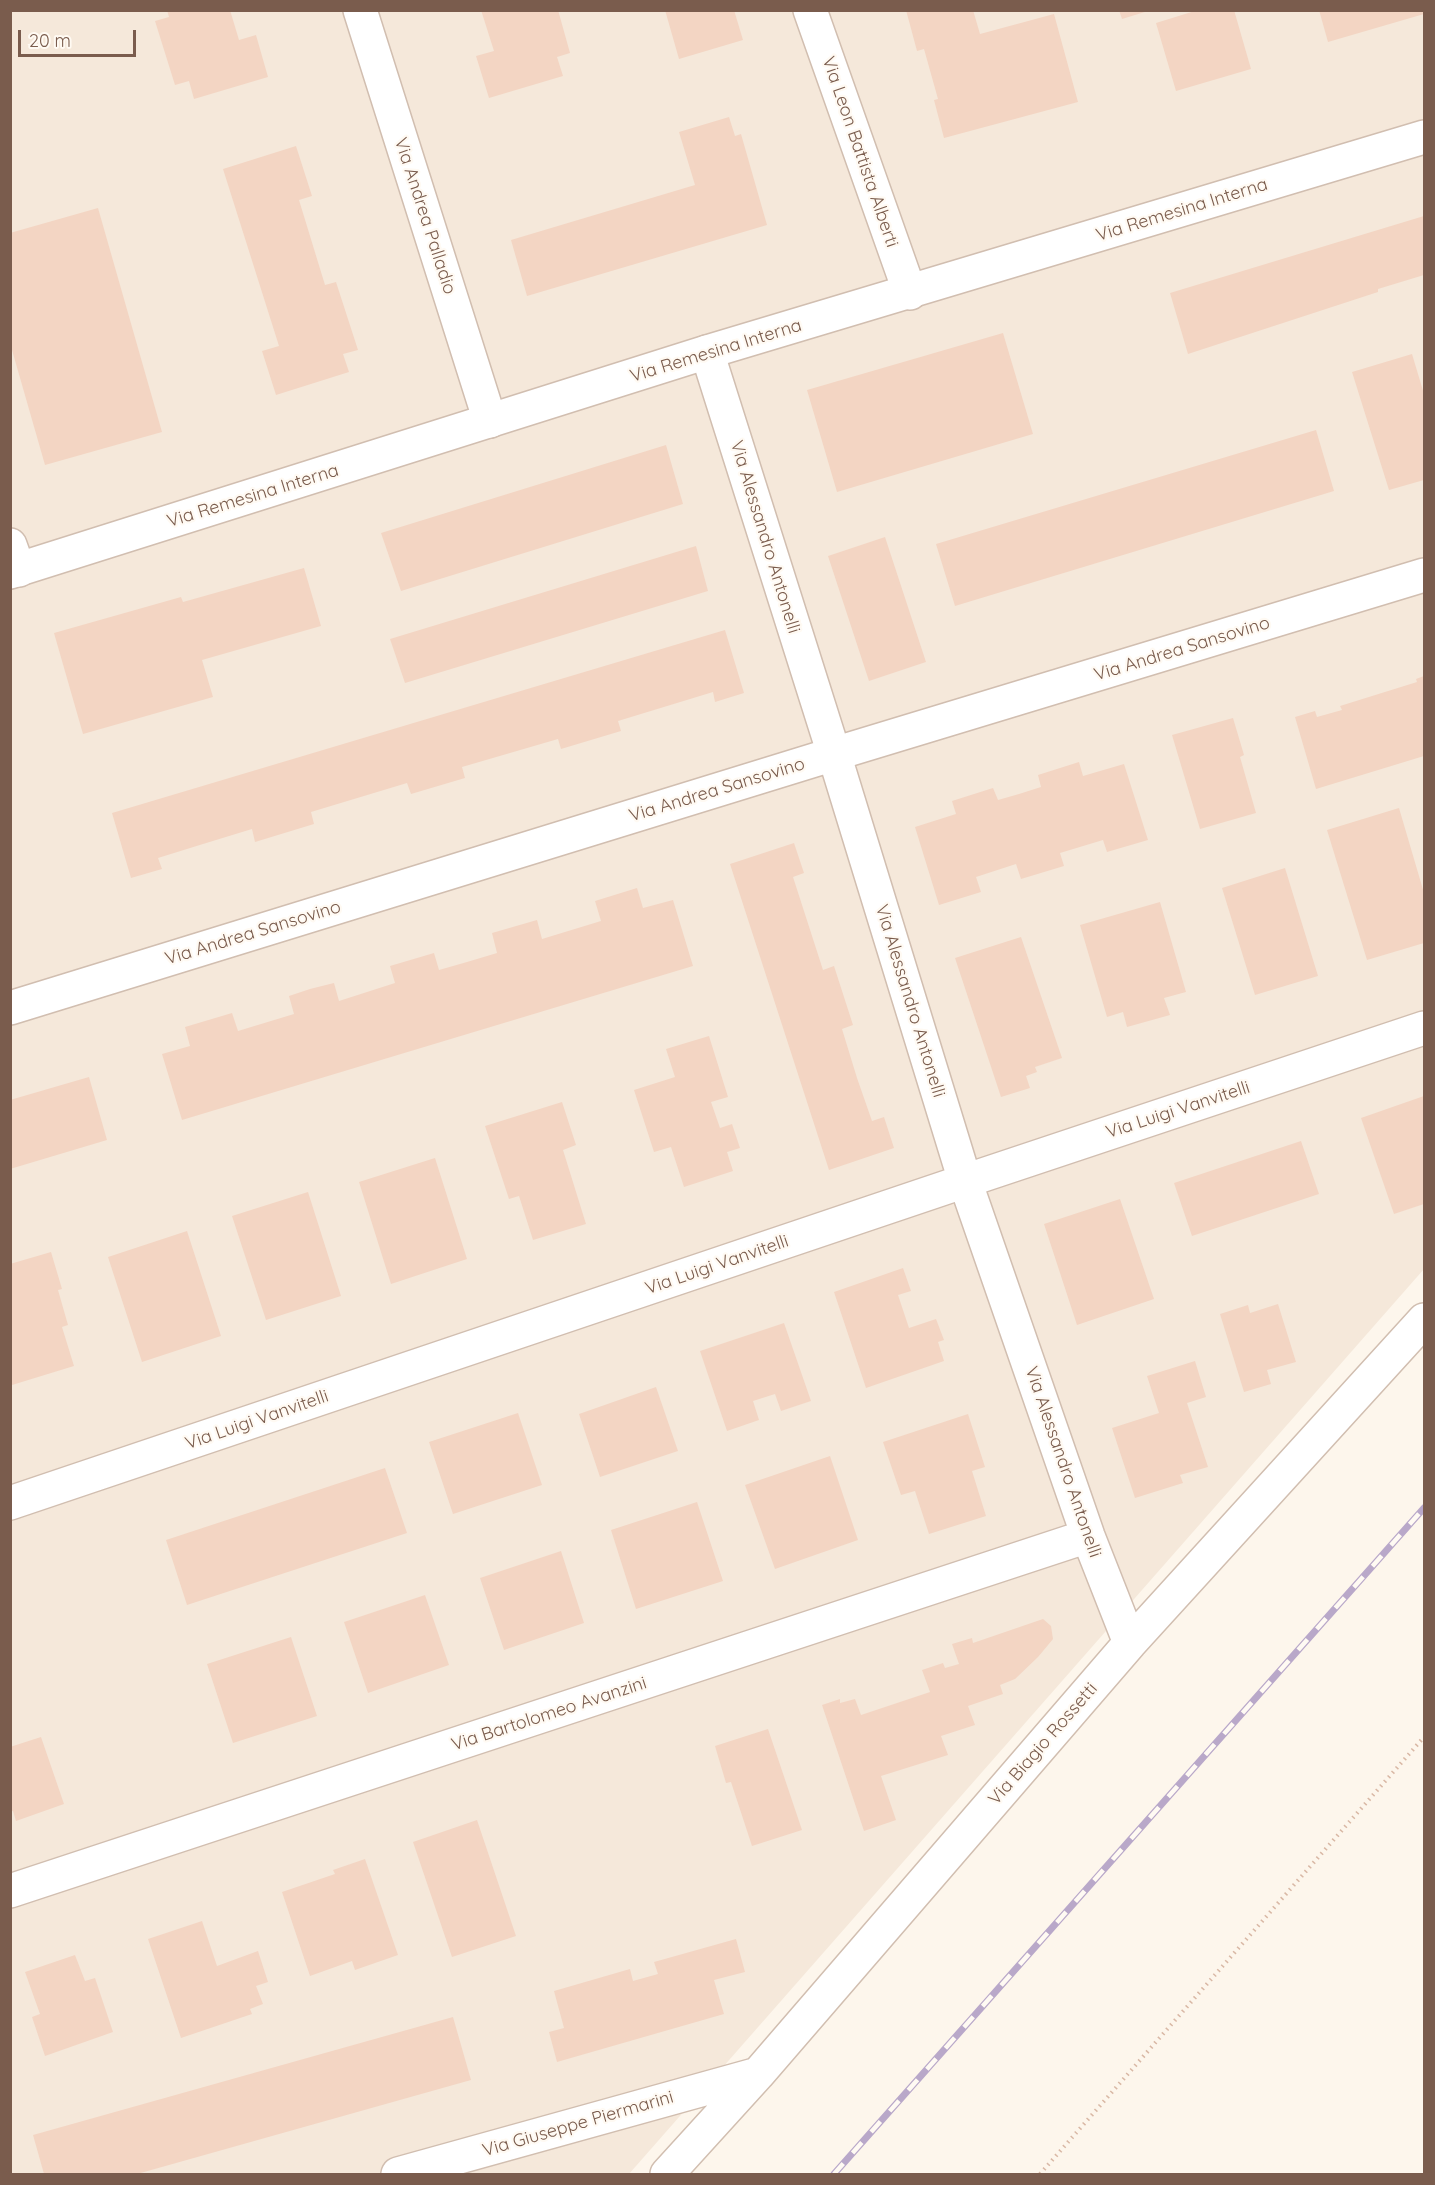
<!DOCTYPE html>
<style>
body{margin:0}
#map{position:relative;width:1435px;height:2185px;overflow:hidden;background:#fdf6ec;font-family:Quicksand,sans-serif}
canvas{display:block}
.frame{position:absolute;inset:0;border:12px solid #7a5c4d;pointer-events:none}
.scale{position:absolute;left:18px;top:30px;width:118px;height:27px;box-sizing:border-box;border:3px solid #7a5c4d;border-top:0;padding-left:8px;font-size:18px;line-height:21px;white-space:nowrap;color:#7a5c4d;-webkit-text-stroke:4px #fffaf3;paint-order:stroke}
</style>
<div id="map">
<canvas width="1435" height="2185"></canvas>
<div class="frame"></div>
<div class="scale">20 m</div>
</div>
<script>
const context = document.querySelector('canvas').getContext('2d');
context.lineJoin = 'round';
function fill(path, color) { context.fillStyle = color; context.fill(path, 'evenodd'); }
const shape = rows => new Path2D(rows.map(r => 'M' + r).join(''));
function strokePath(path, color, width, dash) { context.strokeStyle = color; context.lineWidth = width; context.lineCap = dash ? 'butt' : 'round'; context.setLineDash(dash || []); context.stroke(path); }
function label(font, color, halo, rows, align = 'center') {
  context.font = font + ' Quicksand,sans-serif'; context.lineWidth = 4.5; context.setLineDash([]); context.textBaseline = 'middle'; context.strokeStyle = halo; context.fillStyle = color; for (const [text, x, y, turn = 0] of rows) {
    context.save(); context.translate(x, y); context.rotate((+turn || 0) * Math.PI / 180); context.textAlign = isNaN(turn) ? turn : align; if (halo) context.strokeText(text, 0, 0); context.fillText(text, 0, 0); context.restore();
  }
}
fill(shape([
 [11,11,1424,11,1424,1269,629,2174,11,2174]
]), '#f5e8da');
fill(shape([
 [167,10,230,10,239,40,256,35,268,77,194,99,189,81,175,85,155,21,169,17],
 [481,10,558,10,570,53,557,57,563,76,489,98,476,56,494,51],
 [665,10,734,10,743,40,679,59],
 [906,10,973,10,980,34,1054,14,1078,102,944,138,934,100,938,99,924,49,917,51],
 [1119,10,1148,10,1148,11,1122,19],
 [1198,10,1234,10,1251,69,1176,91,1156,23],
 [1319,10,1424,10,1424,14,1328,42],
 [729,117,735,136,741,134,767,225,527,296,511,240,695,185,679,132],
 [296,146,312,196,299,200,325,285,336,282,358,350,343,354,349,372,276,395,262,351,279,346,223,169],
 [98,208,162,432,45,465,10,343,10,233],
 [1424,216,1424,275,1378,289,1378,292,1188,354,1170,293],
 [1003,333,1033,434,837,492,807,390],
 [1412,354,1424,394,1424,480,1389,490,1352,372],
 [1316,430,1334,491,955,606,936,544],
 [666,445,683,504,401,591,381,533],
 [885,537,926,662,869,681,828,556],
 [696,546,708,591,405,683,390,639],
 [304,568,321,626,202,660,213,697,83,734,54,633,181,597,183,602],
 [725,630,744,693,715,702,713,692,618,721,621,731,561,749,558,739,462,767,465,778,411,794,407,783,311,812,314,824,255,842,252,829,203,844,158,858,162,869,131,878,112,813],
 [1424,676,1424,756,1316,789,1295,717,1315,711,1317,717,1342,710,1340,706,1417,682,1416,679],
 [1233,718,1244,755,1240,757,1256,813,1200,829,1172,735],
 [1079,762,1083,776,1124,764,1148,840,1107,852,1103,840,1060,853,1064,866,1021,879,1016,864,976,877,981,892,939,905,915,827,956,814,952,801,993,788,998,800,1019,794,1041,787,1038,775],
 [1399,808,1424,893,1424,943,1367,960,1327,830],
 [794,843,804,873,793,877,823,970,834,966,853,1025,842,1029,857,1078,872,1121,884,1117,894,1148,829,1170,730,864],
 [1285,868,1318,976,1255,995,1222,888],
 [637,888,643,908,673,900,693,966,182,1120,162,1054,190,1046,185,1027,232,1013,238,1031,294,1014,289,996,310,989,334,983,339,1001,395,983,390,966,434,953,439,970,467,962,497,953,492,933,537,920,542,939,601,921,595,901],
 [1160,902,1186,992,1164,998,1170,1015,1127,1027,1123,1012,1107,1017,1080,925],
 [1021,937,1062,1058,1035,1067,1037,1072,1026,1076,1030,1088,1001,1097,955,958],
 [709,1036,728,1097,711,1102,720,1128,732,1124,740,1148,727,1152,733,1171,684,1187,671,1147,654,1152,634,1090,675,1077,666,1049],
 [89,1077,107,1140,10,1169,10,1100],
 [1424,1096,1424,1204,1394,1214,1361,1118],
 [562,1102,576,1145,563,1150,586,1224,533,1240,519,1196,509,1199,485,1126],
 [1301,1141,1319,1194,1192,1236,1174,1183],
 [435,1158,467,1259,391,1284,359,1182],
 [308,1192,341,1296,266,1320,232,1216],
 [1120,1199,1154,1299,1077,1325,1044,1224],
 [187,1231,221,1336,142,1362,108,1257],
 [51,1252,62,1289,58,1290,68,1325,62,1327,74,1366,12,1385,10,1379,10,1264],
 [903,1268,911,1291,898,1295,909,1328,936,1319,944,1340,938,1342,944,1361,866,1388,834,1292],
 [1278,1304,1296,1362,1267,1370,1271,1384,1244,1392,1220,1314,1248,1305,1250,1313],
 [784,1323,811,1401,781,1411,775,1394,753,1401,759,1420,727,1431,700,1351],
 [1195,1361,1206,1397,1187,1403,1208,1467,1180,1475,1183,1483,1135,1498,1112,1428,1159,1413,1147,1376],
 [656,1387,678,1451,600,1477,579,1414],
 [518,1413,542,1485,453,1514,429,1442],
 [968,1414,985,1467,972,1471,986,1516,929,1534,915,1491,901,1495,883,1442],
 [830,1456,858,1540,775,1569,745,1485],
 [385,1468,407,1533,187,1605,166,1540],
 [697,1502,723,1581,636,1609,611,1530],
 [561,1551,584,1623,504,1650,480,1578],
 [425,1595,449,1665,368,1693,344,1622],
 [1043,1619,1051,1626,1053,1639,1038,1657,1015,1679,1000,1685,1003,1694,968,1706,975,1725,941,1736,948,1755,881,1776,896,1820,864,1831,822,1705,840,1699,840,1703,855,1699,861,1715,930,1692,922,1670,943,1663,945,1668,959,1664,952,1644,972,1638,973,1643],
 [291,1637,317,1716,233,1743,207,1664],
 [768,1729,802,1830,752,1846,731,1782,726,1783,715,1746],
 [41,1737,64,1804,16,1821,13,1811,10,1812,10,1747],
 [477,1820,516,1936,452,1957,413,1842],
 [365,1859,398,1955,355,1970,352,1961,310,1976,282,1892,335,1874,333,1870],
 [202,1921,217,1966,258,1951,268,1982,256,1986,263,2004,250,2009,252,2014,181,2038,148,1939],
 [736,1939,745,1972,714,1980,724,2014,557,2062,549,2032,564,2028,554,1991,630,1969,633,1981,658,1974,654,1962],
 [75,1955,85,1981,95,1978,113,2032,45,2056,32,2017,40,2014,25,1972],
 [453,2017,471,2080,137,2174,44,2174,33,2135]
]), '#f3d5c3');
const minor = shape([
 [360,10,490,421],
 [810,10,910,293],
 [707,352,834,754,965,1181,1088,1536,1130,1643],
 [10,545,19,570],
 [10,1008,834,754,1424,575],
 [10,1503,965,1181,1424,1028],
 [10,1891,1088,1536],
 [398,2174,758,2074],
 [667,2174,758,2074,1130,1643,1424,1320]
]);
const tertiary = shape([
 [10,572,707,352,1424,137]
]);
strokePath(minor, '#d1beb0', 36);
strokePath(tertiary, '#d1beb0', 36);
strokePath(shape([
 [1040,2174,1424,1737]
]), '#d9b8a5', 4, [1.5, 4.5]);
strokePath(minor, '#fff', 33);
strokePath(tertiary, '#fff', 33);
const rail = shape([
 [834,2174,1424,1508]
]);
strokePath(rail, '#b9a8c9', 7);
strokePath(rail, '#fffaf3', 4.5, [14]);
label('18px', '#7a5c4d', '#fffaf3', [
 ["Via Leon Battista Alberti",860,152,71],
 ["Via Remesina Interna",1182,210,-17],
 ["Via Andrea Palladio",425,216,72],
 ["Via Remesina Interna",716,351,-17],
 ["Via Remesina Interna",253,496,-17],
 ["Via Alessandro Antonelli",765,537,73],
 ["Via Andrea Sansovino",1182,649,-17],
 ["Via Andrea Sansovino",717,790,-17],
 ["Via Andrea Sansovino",253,933,-17],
 ["Via Alessandro Antonelli",910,1001,73],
 ["Via Luigi Vanvitelli",1178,1110,-18],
 ["Via Luigi Vanvitelli",717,1265,-19],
 ["Via Luigi Vanvitelli",257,1420,-19],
 ["Via Alessandro Antonelli",1063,1462,71],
 ["Via Bartolomeo Avanzini",549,1714,-18],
 ["Via Biagio Rossetti",1043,1744,-49],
 ["Via Giuseppe Piermarini",578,2124,-16]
]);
</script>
